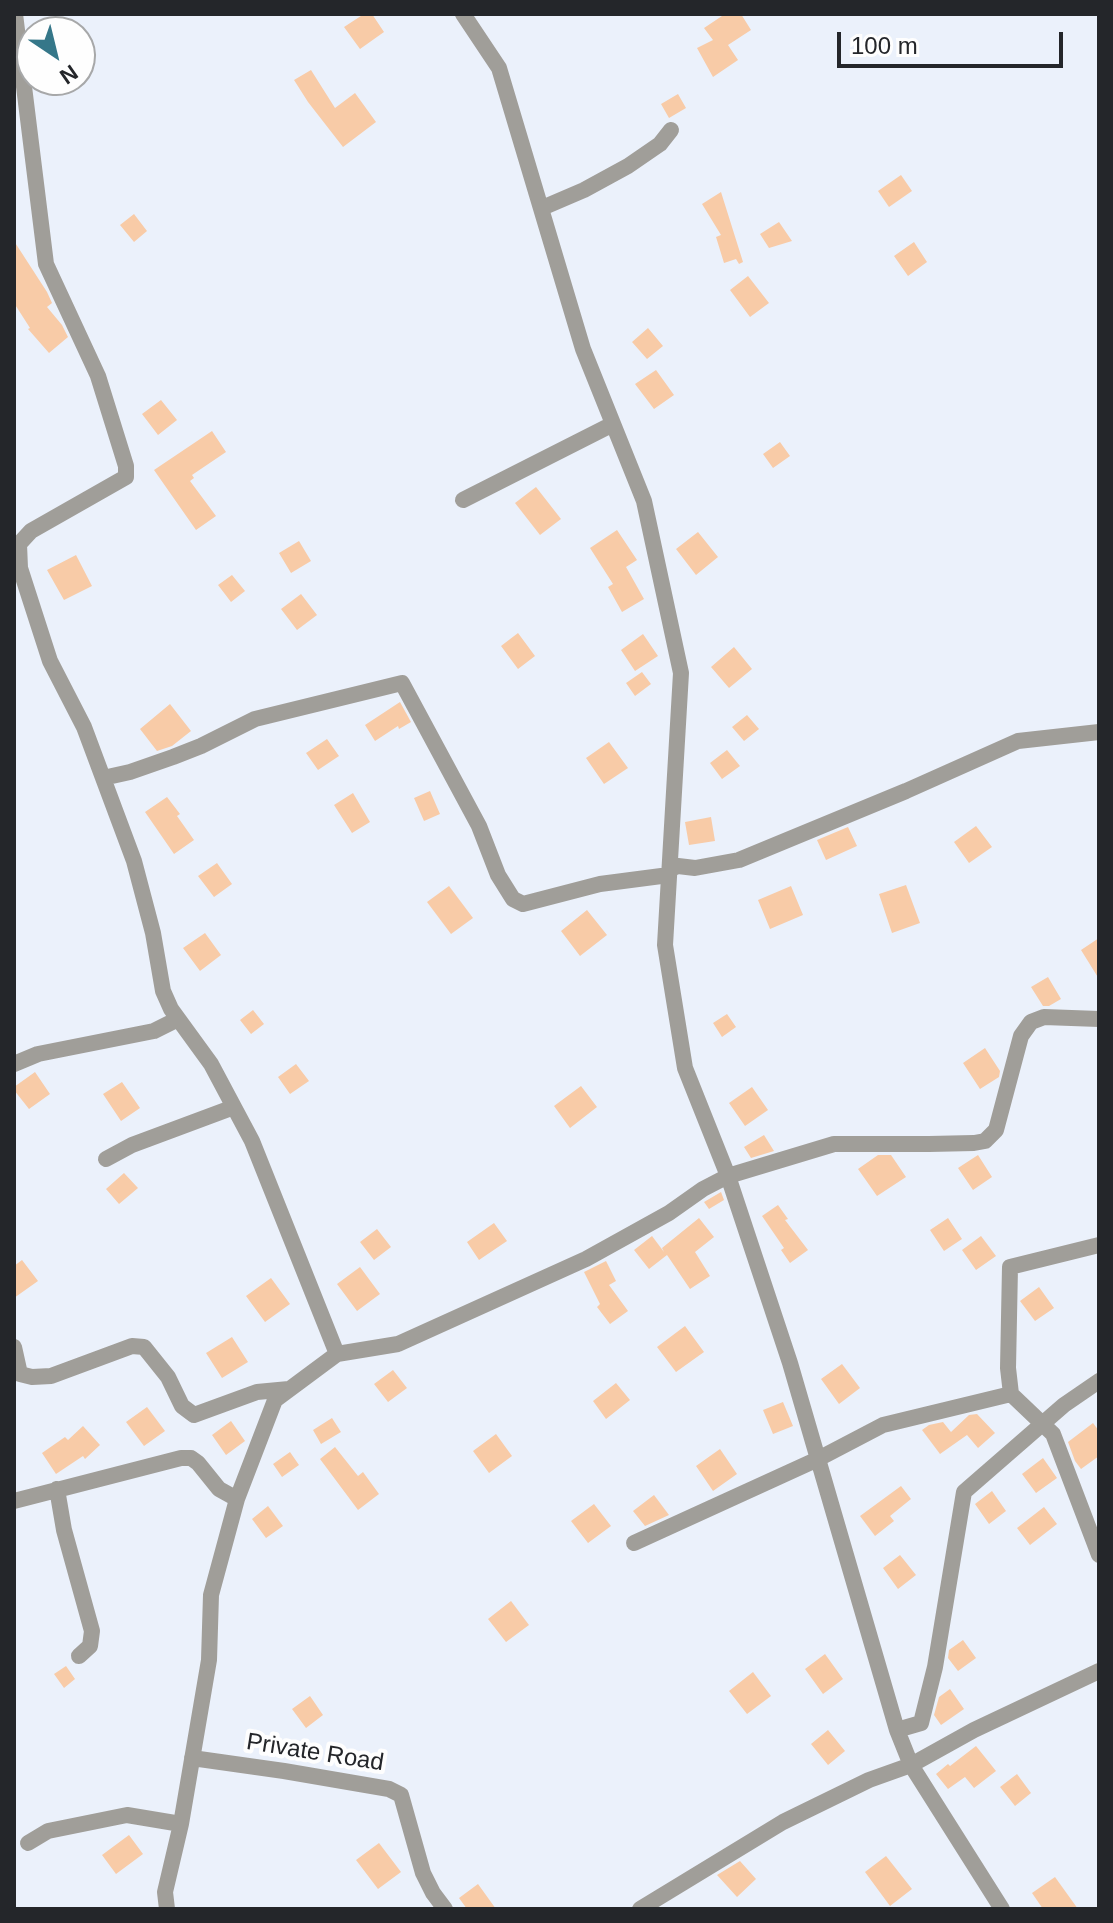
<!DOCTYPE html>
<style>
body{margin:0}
#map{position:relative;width:1113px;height:1923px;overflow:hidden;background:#ebf1fb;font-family:Helvetica,sans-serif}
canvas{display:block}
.frame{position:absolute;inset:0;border:16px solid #24262a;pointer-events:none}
.north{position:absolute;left:16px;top:16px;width:80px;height:80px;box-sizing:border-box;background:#fefefe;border:2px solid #a7a8a9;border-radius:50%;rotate:145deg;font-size:22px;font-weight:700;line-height:32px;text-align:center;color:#24262a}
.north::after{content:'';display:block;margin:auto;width:28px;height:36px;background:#357789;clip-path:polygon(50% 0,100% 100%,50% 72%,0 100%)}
.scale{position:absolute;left:837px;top:32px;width:226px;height:36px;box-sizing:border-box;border:4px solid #24262a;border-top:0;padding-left:10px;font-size:24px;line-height:28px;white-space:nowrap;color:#24262a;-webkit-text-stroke:6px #fefefe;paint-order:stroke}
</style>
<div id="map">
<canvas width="1113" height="1923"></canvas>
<div class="frame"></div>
<div class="north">N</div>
<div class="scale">100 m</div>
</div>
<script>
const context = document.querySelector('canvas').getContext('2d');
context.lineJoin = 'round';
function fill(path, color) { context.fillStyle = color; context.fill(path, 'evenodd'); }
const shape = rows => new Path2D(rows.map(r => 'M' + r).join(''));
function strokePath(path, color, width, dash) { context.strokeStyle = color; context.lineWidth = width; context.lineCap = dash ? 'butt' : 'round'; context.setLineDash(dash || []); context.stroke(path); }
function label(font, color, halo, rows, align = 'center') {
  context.font = font + ' Helvetica,sans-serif'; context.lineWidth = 8; context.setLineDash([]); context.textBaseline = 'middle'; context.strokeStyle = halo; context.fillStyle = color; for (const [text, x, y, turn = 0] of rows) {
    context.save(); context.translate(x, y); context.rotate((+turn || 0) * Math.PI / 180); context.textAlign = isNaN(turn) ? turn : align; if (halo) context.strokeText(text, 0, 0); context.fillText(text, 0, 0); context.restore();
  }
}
fill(shape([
 [364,14,372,14,384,32,360,49,344,27],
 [725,14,741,14,751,30,728,45,738,60,713,77,697,48,713,40,704,28],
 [311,70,335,108,355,93,376,122,343,147,308,102,294,80],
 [678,94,686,108,669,118,661,104],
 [901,175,912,191,889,207,878,191],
 [721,192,743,262,739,264,736,259,724,263,716,237,721,235,702,204],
 [134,214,147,231,134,242,120,225],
 [779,222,792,241,769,248,760,234],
 [14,241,47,292,52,303,47,307,62,325,68,337,49,353,28,329,30,328,14,303],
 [914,242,927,262,908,276,894,256],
 [748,276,769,303,750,317,730,290],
 [648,328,663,346,647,359,632,342],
 [656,370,674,395,654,409,635,384],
 [161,400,177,420,158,435,142,414],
 [212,431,226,452,192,475,194,478,190,481,216,516,196,530,154,470],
 [780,442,790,456,773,468,763,454],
 [536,487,561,519,540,535,515,503],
 [617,530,637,560,626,567,644,599,622,612,608,587,613,584,590,548],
 [698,532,718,557,696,575,676,549],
 [299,541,311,561,291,573,279,553],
 [76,555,92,586,64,600,47,570],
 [232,575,245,591,231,602,218,585],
 [301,594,317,615,297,630,281,609],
 [518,633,535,656,518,669,501,646],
 [643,634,658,656,635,671,621,650],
 [734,647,752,669,729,688,711,667],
 [642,672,651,684,635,696,626,683],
 [400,702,411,722,399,729,398,726,375,741,365,725],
 [170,704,191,731,172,746,157,751,140,729],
 [747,715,759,729,744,741,732,727],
 [327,739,339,756,318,770,306,753],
 [609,742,628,768,604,784,586,758],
 [727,750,740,766,722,779,710,763],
 [430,791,440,814,424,821,414,798],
 [353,793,370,822,352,833,334,805],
 [167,797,180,814,177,816,194,840,174,854,145,812],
 [711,817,715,841,689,845,685,822],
 [976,826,992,847,969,863,954,842],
 [848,827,857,846,826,860,817,840],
 [217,863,232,884,214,897,198,876],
 [906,885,920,923,892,933,879,894],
 [449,886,473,918,451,934,427,902],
 [791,886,803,915,770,929,758,900],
 [587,910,607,935,580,956,561,931],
 [205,933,221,955,200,971,183,948],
 [1099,938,1099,979,1081,950],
 [1048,977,1061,999,1049,1006,1043,1006,1031,987],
 [253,1010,264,1024,251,1034,240,1020],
 [727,1014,736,1027,722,1037,713,1023],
 [985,1048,1000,1071,999,1077,980,1089,963,1063],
 [296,1064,309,1081,290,1094,278,1077],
 [35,1072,50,1094,29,1109,14,1090,14,1087],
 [122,1082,140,1108,121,1121,103,1094],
 [581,1086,597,1107,570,1128,554,1106],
 [752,1087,768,1110,745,1126,729,1103],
 [764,1135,774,1151,751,1158,744,1147],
 [878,1155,891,1155,906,1177,877,1196,858,1169],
 [978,1155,992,1177,973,1190,958,1168],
 [124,1173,138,1188,119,1204,106,1189],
 [721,1192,724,1200,709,1209,704,1202],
 [778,1205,788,1219,785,1220,808,1250,790,1263,781,1250,784,1248,762,1216],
 [699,1218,714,1237,695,1252,710,1276,690,1289,667,1255,649,1269,634,1250,652,1236,664,1252,662,1248],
 [948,1218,962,1239,944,1251,930,1230],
 [494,1223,507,1241,479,1260,467,1242],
 [377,1229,391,1247,374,1260,360,1242],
 [981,1236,996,1256,976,1270,962,1250],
 [22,1260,38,1281,14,1298,14,1266],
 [606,1261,616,1281,609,1285,628,1311,610,1324,597,1307,600,1304,584,1272],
 [360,1267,380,1294,357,1311,337,1284],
 [271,1278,290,1304,265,1322,246,1296],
 [1039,1287,1054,1308,1035,1321,1020,1301],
 [685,1326,704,1352,676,1372,657,1347],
 [232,1337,248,1362,222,1378,206,1353],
 [842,1364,860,1388,839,1404,821,1379],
 [393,1370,407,1388,388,1402,374,1384],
 [616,1383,630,1400,606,1419,593,1401],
 [783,1402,793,1426,773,1434,763,1410],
 [147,1407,165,1431,144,1446,126,1422],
 [977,1414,995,1433,978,1448,967,1435,940,1454,922,1430,929,1425,943,1422,951,1432,969,1415],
 [332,1418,341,1432,321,1444,313,1430],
 [231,1421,245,1441,226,1455,212,1435],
 [1093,1423,1099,1431,1099,1456,1081,1469,1075,1461,1068,1442],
 [83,1426,100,1445,85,1459,83,1456,56,1474,42,1453,65,1437,68,1440],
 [496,1434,512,1456,489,1473,473,1451],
 [335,1447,358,1476,363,1472,379,1494,358,1510,320,1459],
 [720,1449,737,1474,713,1491,696,1466],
 [290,1452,299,1465,282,1477,273,1464],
 [1043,1458,1057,1478,1036,1493,1022,1474],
 [901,1486,911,1499,890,1516,894,1521,875,1536,860,1516],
 [992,1491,1006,1511,989,1524,975,1504],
 [654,1495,669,1515,645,1526,633,1511],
 [594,1504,611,1526,588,1543,571,1521],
 [268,1506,283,1526,266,1538,252,1519],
 [1044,1507,1057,1524,1030,1545,1017,1528],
 [900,1555,916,1575,898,1589,883,1568],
 [511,1601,529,1625,506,1642,488,1619],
 [963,1640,976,1658,958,1671,948,1658,949,1650],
 [825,1654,843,1679,823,1694,805,1669],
 [66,1666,75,1679,64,1688,54,1674],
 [753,1672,771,1696,747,1714,729,1691],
 [950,1689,964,1709,941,1725,934,1715,939,1697],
 [310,1696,323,1715,306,1728,292,1709],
 [828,1730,845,1751,828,1765,811,1744],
 [976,1746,996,1771,974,1788,965,1777,948,1789,936,1774,948,1764,950,1766],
 [1017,1774,1031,1793,1015,1806,1000,1787],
 [129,1835,143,1854,116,1874,102,1855],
 [379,1843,401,1872,378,1889,356,1860],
 [886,1856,912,1889,890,1906,865,1872],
 [740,1861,756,1879,737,1897,717,1875],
 [1055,1877,1078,1909,1043,1909,1032,1893],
 [478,1884,496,1909,467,1909,459,1898]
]), '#f8cba7');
strokePath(shape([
 [15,14,46,264,98,376,126,466,126,477,31,531,19,544,20,568,50,661,84,727,134,861,153,933,163,991,171,1009,211,1064,252,1141,337,1354],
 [463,14,499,68,583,349,644,501,681,673,665,945,685,1068,728,1176,790,1363,897,1730,911,1765,1002,1909],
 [542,208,584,190,628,166,660,144,671,130],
 [463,500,613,424],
 [103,778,130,772,173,757,201,746,255,719,402,683,479,826,498,875,513,899,523,904,600,884,669,875],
 [671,869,678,866,695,868,739,860,906,791,1018,741,1099,732],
 [14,1064,38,1054,154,1031,178,1019],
 [106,1159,132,1145,234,1107],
 [1099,1245,1010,1267,1008,1368,1011,1394,1053,1434,1099,1555],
 [14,1347,20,1374,32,1377,51,1376,132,1346,144,1347,168,1377,182,1406,194,1415,257,1392,289,1389],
 [57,1489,64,1530,92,1631,90,1646,79,1656],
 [14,1501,181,1458,191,1458,198,1463,219,1489,237,1499],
 [634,1543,818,1459,883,1425,1011,1394],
 [897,1730,921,1723,935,1667,964,1492,1064,1405,1099,1381],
 [192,1758,284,1771,389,1789,401,1795,423,1873,433,1893,445,1909],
 [28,1843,48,1831,127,1815,181,1824],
 [167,1909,165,1892,181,1824,209,1660,211,1595,237,1499,275,1400,337,1354,398,1344,586,1259,669,1213,703,1189,728,1176,834,1144,929,1144,974,1143,985,1141,996,1130,1021,1036,1031,1022,1044,1017,1099,1019],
 [640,1909,783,1822,869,1780,911,1765,974,1730,1099,1671]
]), '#a09e99', 16);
label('24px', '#24262a', '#fefefe', [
 ["Private Road",315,1753,9]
]);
</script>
